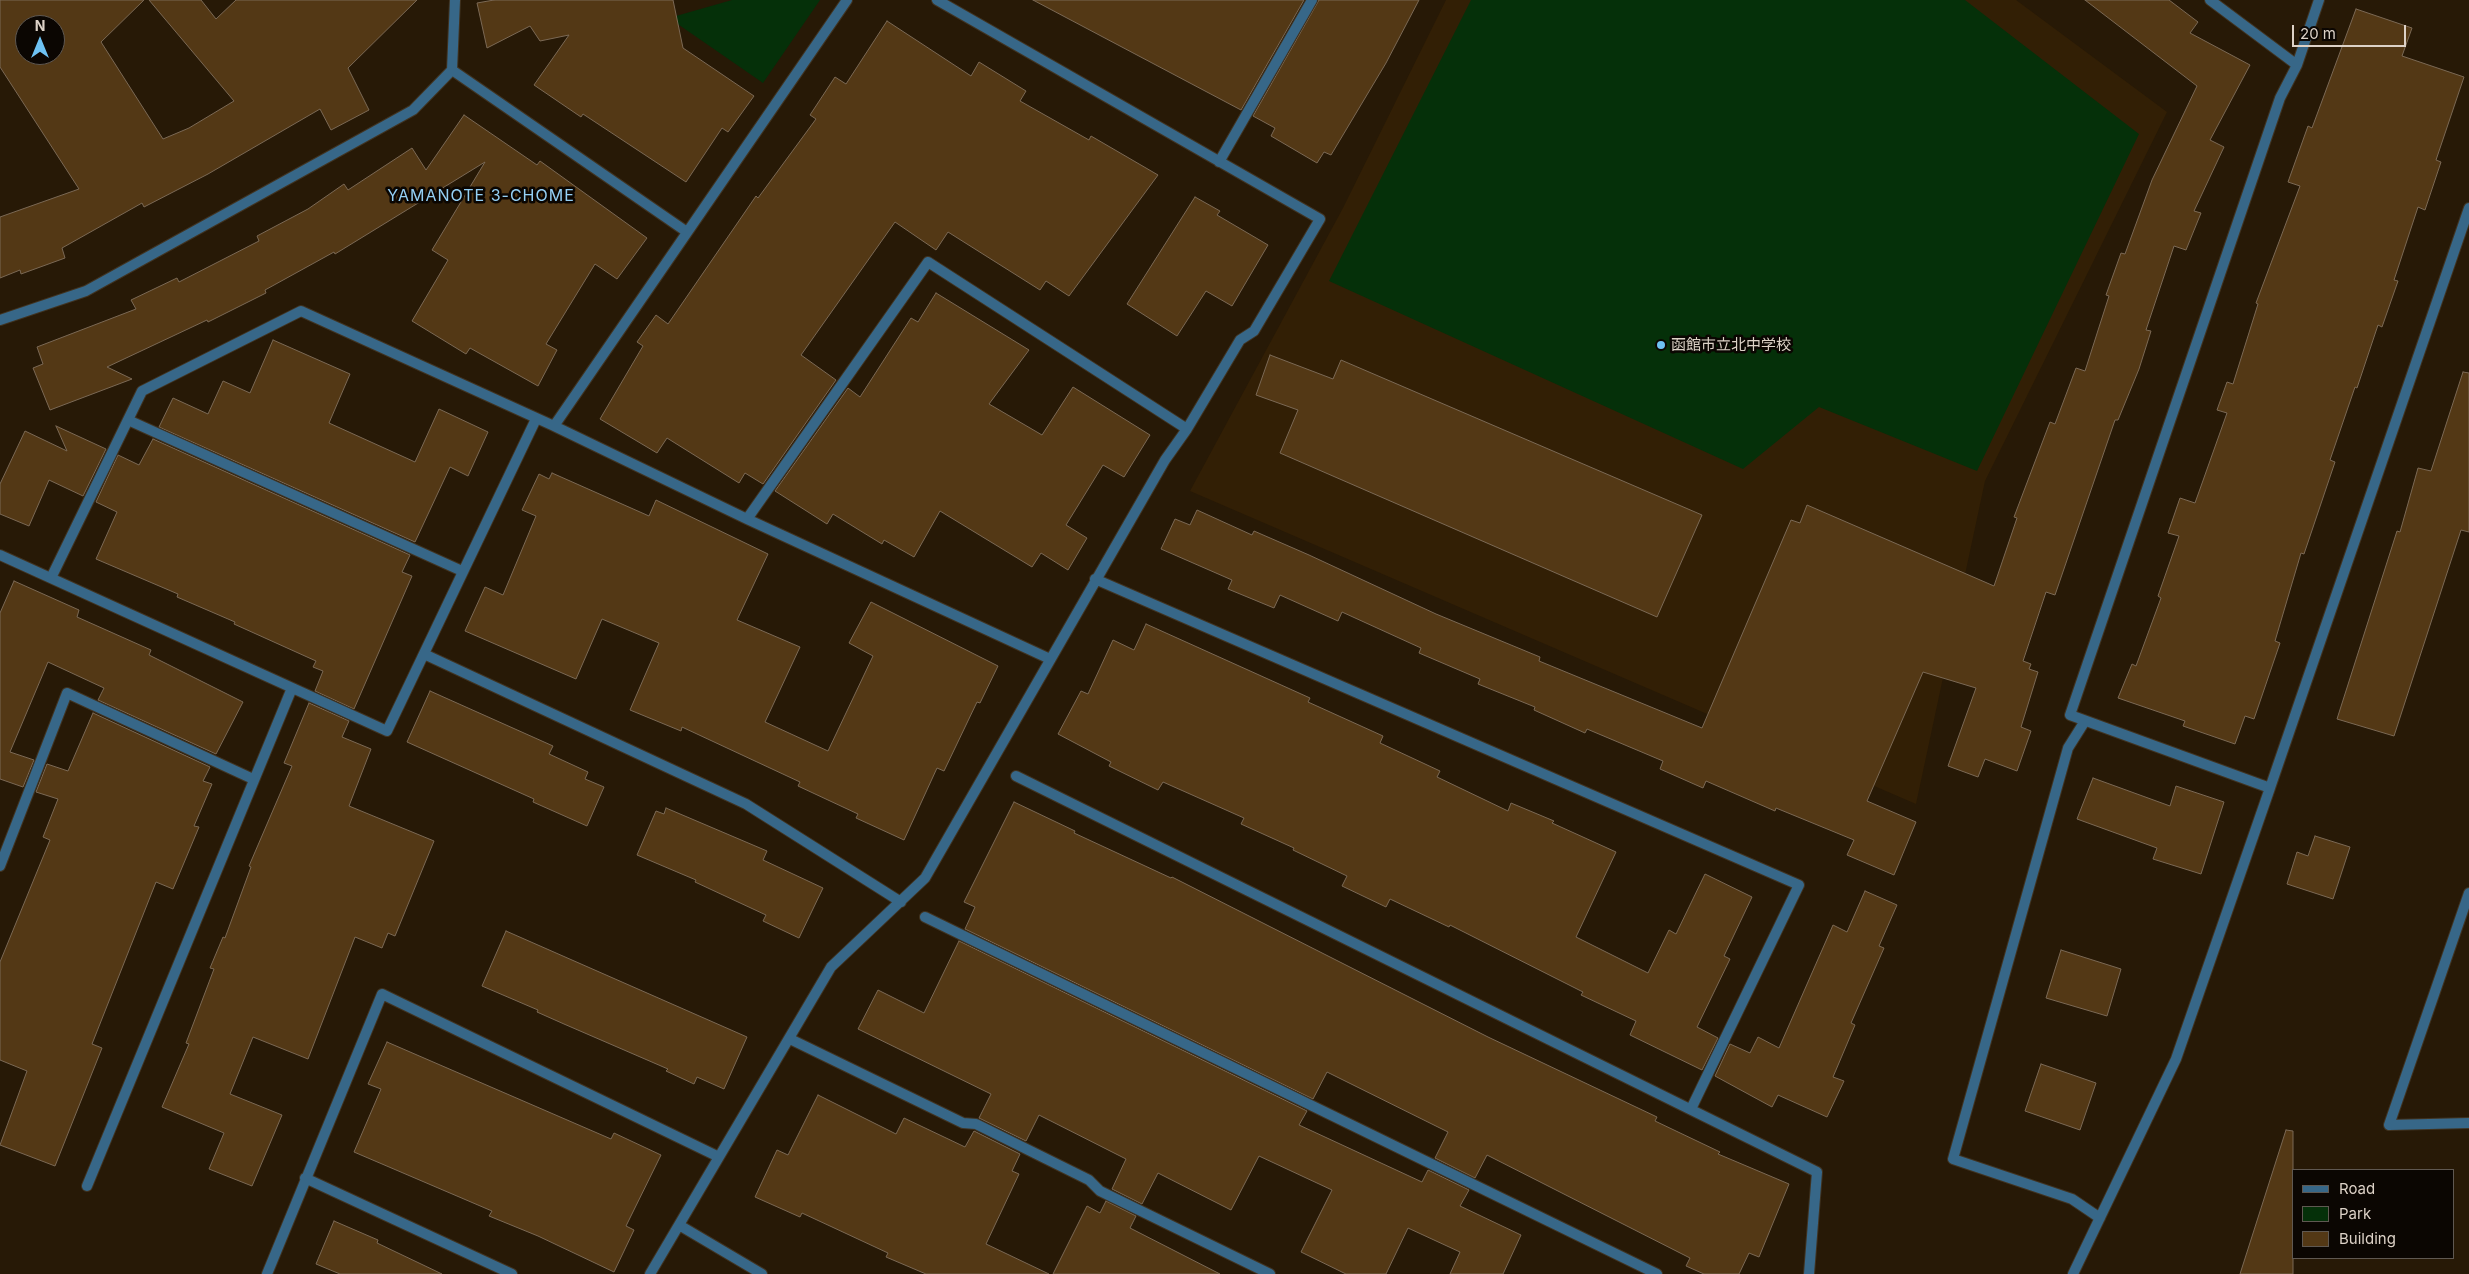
<!DOCTYPE html>
<meta charset="utf-8">
<style>
body{margin:0}
#map{position:relative;width:2469px;height:1274px;overflow:hidden;background:#271906;font-family:Inter,sans-serif}
canvas{display:block}
.legend{position:absolute;left:2292px;top:1169px;width:162px;height:90px;box-sizing:border-box;background:#0b0602;border:1px solid #5f5851;margin:0;padding:6px 9px;list-style:none;font-size:15px;color:#ddd2c7}
.legend li{display:flex;align-items:center;gap:10px;height:25px}
.legend b{width:25px;border:1px solid #5f5851}
.north{position:absolute;left:15px;top:15px;width:50px;height:50px;box-sizing:border-box;background:#0b0602;border:1px solid #5f5851;border-radius:50%;rotate:0deg;font-size:14px;font-weight:700;line-height:20px;text-align:center;color:#ddd2c7}
.north::after{content:'';display:block;margin:auto;width:18px;height:22px;background:#6ec2f3;clip-path:polygon(50% 0,100% 100%,50% 72%,0 100%)}
.scale{position:absolute;left:2292px;top:25px;width:114px;height:22px;box-sizing:border-box;border:2px solid #ddd2c7;border-top:0;padding-left:6px;font-size:15px;line-height:18px;white-space:nowrap;color:#ddd2c7;-webkit-text-stroke:4px #0b0602;paint-order:stroke}
</style>
<div id="map">
<canvas width="2469" height="1274"></canvas>
<ul class="legend">
<li><b style="height:6px;background:#376788"></b>Road</li>
<li><b style="height:14px;background:#053009"></b>Park</li>
<li><b style="height:14px;background:#533815"></b>Building</li>
</ul>
<div class="north">N</div>
<div class="scale">20 m</div>
</div>
<script>
const context = document.querySelector('canvas').getContext('2d');
context.lineJoin = 'round';
function fill(path, color) { context.fillStyle = color; context.fill(path, 'evenodd'); }
const shape = rows => new Path2D(rows.map(r => 'M' + r).join(''));
function strokePath(path, color, width, dash) { context.strokeStyle = color; context.lineWidth = width; context.lineCap = dash ? 'butt' : 'round'; context.setLineDash(dash || []); context.stroke(path); }
function label(font, color, halo, rows, align = 'center') {
  context.font = font + ' Inter,"Noto Sans JP",sans-serif'; context.lineWidth = 5; context.setLineDash([]); context.textBaseline = 'middle'; context.strokeStyle = halo; context.fillStyle = color; for (const [text, x, y, turn = 0] of rows) {
    context.save(); context.translate(x, y); context.rotate((+turn || 0) * Math.PI / 180); context.textAlign = isNaN(turn) ? turn : align; if (halo) context.strokeText(text, 0, 0); context.fillText(text, 0, 0); context.restore();
  }
}
fill(shape([
 [1446,0,2016,0,2167,112,1985,481,1916,804,1190,491,1343,208]
]), '#321f05');
fill(shape([
 [732,0,820,0,763,83,669,18],
 [1471,0,1965,0,2139,134,1977,471,1819,407,1743,469,1329,281]
]), '#053009');
const building = shape([
 [0,0,144,0,101,42,163,139,189,128,234,101,149,0,201,0,216,19,236,0,417,0,348,68,369,110,331,130,320,109,208,174,144,207,142,203,62,248,65,258,21,274,20,270,0,278,0,217,79,189,0,67,0,0],
 [25,25,55,25,55,55,25,55,25,25],
 [494,0,673,0,683,48,754,96,728,132,722,128,686,182,583,114,581,117,534,85,569,35,540,41,530,26,487,48,477,3,494,0],
 [1033,0,1304,0,1241,110,1033,0],
 [1319,0,1419,0,1386,63,1331,155,1324,152,1317,163,1271,136,1275,128,1253,116,1319,0],
 [2085,0,2169,0,2198,22,2190,33,2250,65,2210,140,2224,147,2194,211,2201,213,2186,250,2174,246,2146,330,2151,331,2139,369,2118,420,2115,420,2055,595,2046,592,2023,661,2031,664,2029,669,2038,672,2021,727,2031,731,2017,771,1985,759,1978,777,1948,766,1976,688,1923,672,1867,801,1916,822,1894,875,1847,855,1854,840,1776,808,1775,811,1706,781,1703,788,1660,769,1663,761,1587,729,1585,733,1534,710,1535,707,1478,684,1480,679,1419,653,1421,648,1342,612,1338,621,1280,595,1274,608,1228,589,1232,580,1161,549,1175,519,1190,525,1197,510,1252,535,1254,531,1309,555,1436,614,1540,657,1539,661,1702,728,1791,520,1800,523,1807,505,1994,586,2017,518,2014,517,2050,422,2055,424,2076,368,2085,371,2109,296,2106,295,2121,253,2125,254,2152,180,2197,86,2085,0],
 [2356,9,2412,28,2402,56,2464,77,2436,160,2441,162,2425,210,2418,207,2394,280,2398,281,2382,327,2378,325,2357,388,2355,387,2330,460,2335,462,2304,554,2301,553,2275,641,2280,643,2254,719,2245,716,2235,744,2183,726,2185,721,2118,698,2132,664,2136,666,2161,598,2158,596,2179,536,2168,533,2180,498,2195,503,2227,413,2217,410,2227,382,2233,384,2258,304,2256,303,2300,186,2288,182,2308,126,2312,128,2356,9],
 [887,21,971,76,979,62,1026,91,1020,101,1089,140,1091,136,1158,175,1069,296,1046,281,1040,290,948,232,936,250,895,222,801,355,836,380,763,484,745,473,739,483,667,438,657,453,600,419,643,346,637,342,656,315,668,324,756,196,758,198,816,119,810,115,835,77,846,84,887,21],
 [464,115,537,165,540,161,647,238,617,279,595,264,546,344,557,350,538,386,470,348,466,354,412,321,448,260,432,250,485,162,335,254,334,252,265,290,266,293,208,322,207,320,107,367,132,379,50,410,33,368,43,364,37,347,136,309,131,300,177,278,179,282,259,241,257,236,308,209,344,184,348,190,412,148,426,170,464,115],
 [1195,197,1220,211,1217,215,1268,245,1232,306,1206,291,1177,336,1127,304,1195,197],
 [936,293,1029,350,989,404,1042,435,1073,387,1150,435,1124,477,1103,465,1066,525,1087,538,1068,570,1041,553,1032,567,940,511,914,557,884,540,882,544,833,514,827,524,775,491,848,388,860,397,911,318,918,322,936,293],
 [273,340,350,374,329,423,415,462,439,409,488,432,468,476,450,467,415,542,159,427,173,398,208,414,223,381,250,393,273,340],
 [1270,355,1333,379,1341,360,1702,515,1657,617,1280,453,1298,410,1256,395,1270,355],
 [2463,372,2469,373,2469,532,2461,530,2394,736,2337,719,2397,531,2400,532,2418,468,2431,471,2463,372],
 [56,426,106,449,83,496,49,480,29,526,0,514,0,484,25,431,67,451,56,426],
 [153,439,410,555,402,572,412,576,354,709,315,691,323,671,313,667,316,661,234,624,235,622,177,597,178,594,96,559,117,512,96,502,118,455,139,465,153,439],
 [552,473,649,516,656,500,768,554,737,620,800,647,765,722,828,751,873,656,849,643,871,602,998,666,980,703,977,702,944,771,937,768,904,840,856,818,858,814,798,786,800,782,682,727,681,731,630,710,659,643,602,619,576,679,465,631,485,587,503,595,536,516,522,510,539,474,549,479,552,473],
 [14,581,79,610,77,617,151,650,149,655,243,702,216,754,98,700,104,688,48,662,10,752,34,760,23,787,0,779,0,613,14,581],
 [1146,624,1310,698,1308,702,1383,736,1380,743,1440,771,1437,777,1508,811,1511,803,1554,821,1552,823,1616,852,1576,937,1648,973,1669,930,1676,934,1705,874,1752,897,1724,956,1730,959,1697,1027,1718,1038,1702,1070,1630,1035,1636,1021,1581,995,1583,992,1450,925,1449,927,1390,899,1386,907,1342,886,1347,876,1293,850,1294,848,1241,824,1244,818,1163,782,1158,790,1109,766,1111,762,1058,734,1081,691,1088,694,1113,640,1134,650,1146,624],
 [430,691,553,746,549,754,588,772,585,779,604,787,587,826,533,802,534,799,407,742,430,691],
 [309,703,349,721,342,737,371,749,349,806,434,841,395,936,388,933,382,948,355,937,308,1059,253,1037,230,1094,282,1115,252,1186,209,1169,224,1133,162,1107,189,1044,186,1043,214,969,210,968,223,937,225,938,251,867,249,866,292,766,284,763,309,703],
 [93,713,210,767,203,781,212,784,194,826,199,827,173,889,156,882,92,1044,102,1048,55,1166,0,1145,27,1071,0,1060,0,962,50,840,43,837,58,799,36,792,47,764,68,771,93,713],
 [2093,778,2170,806,2176,786,2224,802,2201,874,2153,859,2157,848,2077,819,2093,778],
 [1014,802,1075,831,1074,833,1171,878,1172,877,1488,1037,1657,1117,1655,1121,1720,1152,1718,1154,1789,1184,1759,1257,1749,1253,1739,1274,1704,1274,1686,1266,1690,1258,1487,1155,1475,1178,1435,1158,1448,1132,1327,1072,1313,1099,965,929,975,907,964,902,1014,802],
 [666,808,767,851,763,860,823,888,799,938,763,921,766,915,695,882,696,880,637,855,656,811,664,814,666,808],
 [2315,836,2350,847,2333,899,2287,884,2297,852,2308,856,2315,836],
 [1865,891,1897,905,1879,946,1884,948,1851,1023,1855,1025,1833,1077,1844,1081,1827,1117,1778,1095,1772,1107,1715,1076,1730,1044,1750,1053,1758,1037,1779,1048,1833,925,1847,932,1865,891],
 [506,931,747,1037,724,1089,697,1077,694,1084,666,1071,668,1069,564,1024,537,1012,538,1010,482,986,506,931],
 [959,941,1307,1111,1299,1125,1422,1182,1428,1170,1469,1190,1460,1206,1521,1235,1503,1274,1450,1274,1460,1252,1408,1228,1386,1274,1346,1274,1301,1252,1332,1190,1259,1156,1231,1210,1158,1173,1142,1204,1112,1189,1126,1159,1039,1115,1026,1141,979,1118,991,1094,858,1029,878,990,924,1013,959,941],
 [2061,950,2121,969,2107,1016,2046,998,2061,950],
 [387,1042,611,1139,614,1133,661,1155,626,1226,634,1230,614,1272,538,1236,489,1216,492,1211,354,1152,381,1089,368,1084,387,1042],
 [2041,1064,2096,1083,2080,1130,2025,1111,2041,1064],
 [818,1095,896,1134,904,1118,965,1147,974,1131,1020,1154,1012,1171,1019,1174,986,1244,1049,1274,926,1274,886,1257,888,1253,802,1213,800,1217,755,1197,777,1150,788,1155,818,1095],
 [2286,1130,2293,1131,2293,1274,2240,1274,2286,1130],
 [1106,1201,1136,1216,1130,1228,1220,1274,1053,1274,1087,1206,1100,1213,1106,1201],
 [334,1221,378,1240,377,1243,442,1274,340,1274,316,1264,334,1221]
]);
fill(building, '#533815');
strokePath(building, '#7b6955', 1);
const minor = shape([
 [2210,0,2297,65],
 [2319,0,2297,65,2280,98,2070,715,2270,788,2469,208],
 [452,70,687,232],
 [1219,162,1312,0],
 [0,320,86,291,413,110,452,70,455,0],
 [128,420,462,571],
 [554,426,847,0],
 [747,519,928,262,1187,429],
 [0,555,387,731,536,419],
 [51,578,142,391,301,311,554,426,747,519,1050,659],
 [1095,579,1799,885,1691,1109],
 [424,654,746,804,901,902],
 [2085,721,2068,748,1953,1159,2072,1199,2100,1218],
 [1016,776,1817,1172,1809,1274],
 [0,866,67,693,253,779],
 [2469,893,2389,1125,2469,1123],
 [925,917,1657,1274],
 [790,1039,963,1123,976,1124,1089,1180,1100,1191,1270,1274],
 [305,1178,512,1274],
 [87,1186,292,688],
 [679,1225,762,1274],
 [267,1274,382,994,719,1157],
 [650,1274,831,967,925,878,1165,460,1187,429,1240,340,1254,331,1320,219,937,0],
 [2073,1274,2176,1059,2270,788]
]);
strokePath(minor, '#403321', 12);
strokePath(minor, '#376788', 10);
for (const [x, y, r, color] of [
 [1661,345,5,"#6ec2f3"]
]) { const dot = new Path2D(); dot.arc(x, y, r, 0, 2 * Math.PI); context.fillStyle = color; context.fill(dot); strokePath(dot, '#0b0602', 2); }
label('15px', '#ddd2c7', '#0b0602', [
 ["函館市立北中学校",1671,345]
], 'left');
context.letterSpacing = '1px';
label('16px', '#95d0f5', '#0b0602', [
 ["YAMANOTE 3-CHOME",481,196]
]);
context.letterSpacing = '0px';
</script>
